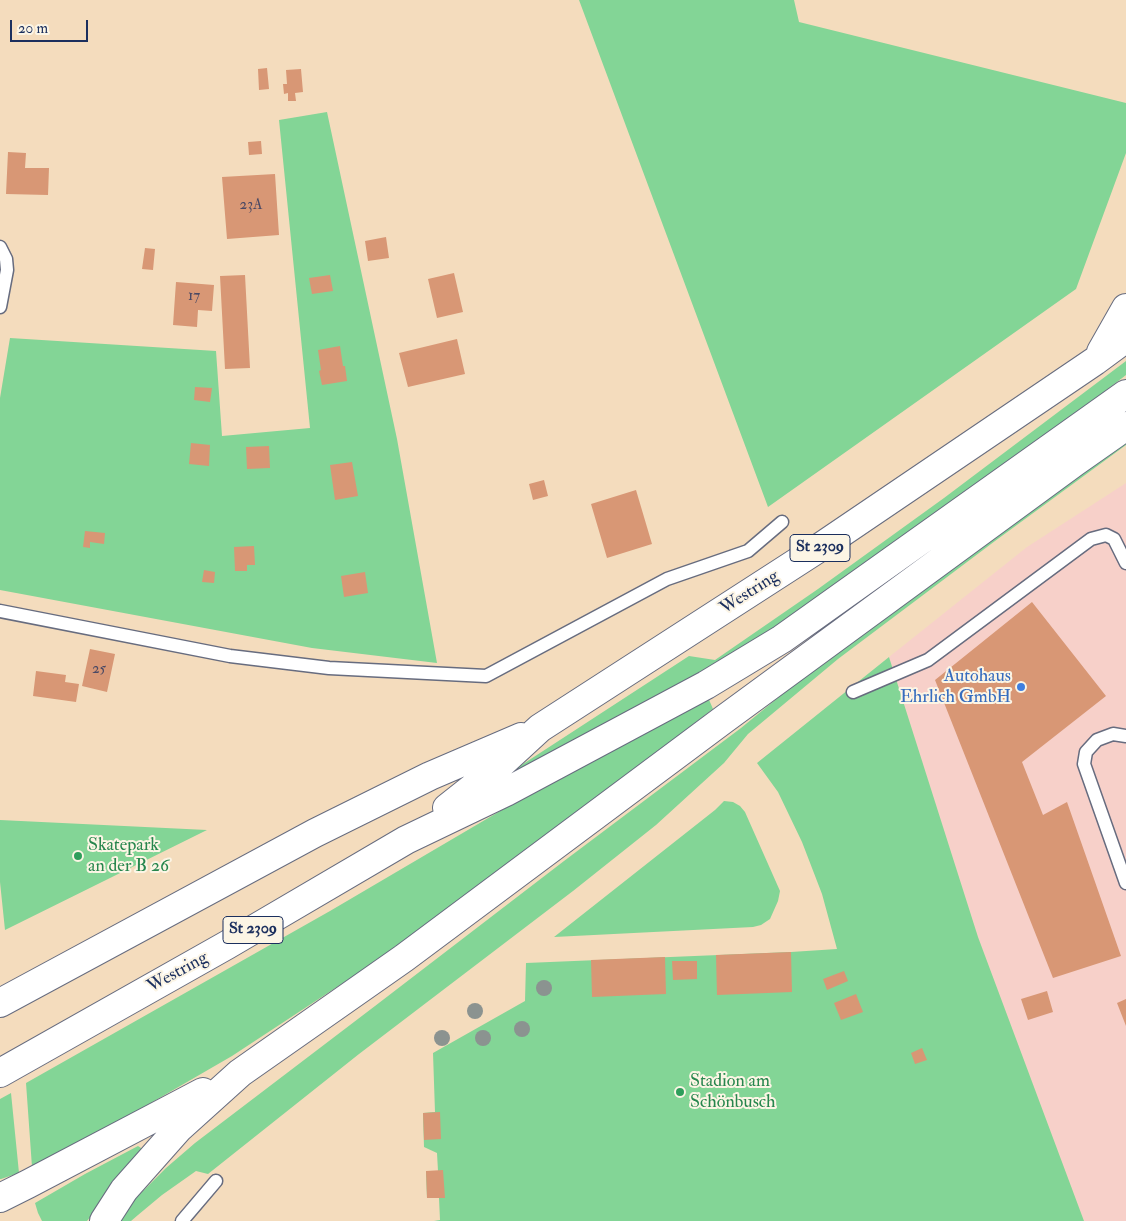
<!DOCTYPE html>
<meta charset="utf-8">
<style>
body{margin:0}
#map{position:relative;width:1126px;height:1221px;overflow:hidden;background:#f4dcbd;font-family:"IM FELL Double Pica",serif}
canvas{display:block}
.scale{position:absolute;left:10px;top:20px;width:78px;height:22px;box-sizing:border-box;border:2px solid #1b2f5e;border-top:0;padding-left:6px;font-size:15px;line-height:18px;white-space:nowrap;color:#1b2f5e;-webkit-text-stroke:4px #fcf5e5;paint-order:stroke}
</style>
<div id="map">
<canvas width="1126" height="1221"></canvas>
<div class="scale">20 m</div>
</div>
<script>
const context = document.querySelector('canvas').getContext('2d');
context.lineJoin = 'round';
function fill(path, color) { context.fillStyle = color; context.fill(path, 'evenodd'); }
const shape = rows => new Path2D(rows.map(r => 'M' + r).join(''));
function strokePath(path, color, width, dash) { context.strokeStyle = color; context.lineWidth = width; context.lineCap = dash ? 'butt' : 'round'; context.setLineDash(dash || []); context.stroke(path); }
function label(font, color, halo, rows, align = 'center') {
  context.font = font + ' "IM FELL Double Pica",serif'; context.lineWidth = 4; context.setLineDash([]); context.textBaseline = 'middle'; context.strokeStyle = halo; context.fillStyle = color; for (const [text, x, y, turn = 0] of rows) {
    context.save(); context.translate(x, y); context.rotate((+turn || 0) * Math.PI / 180); context.textAlign = isNaN(turn) ? turn : align; if (halo) context.strokeText(text, 0, 0); context.fillText(text, 0, 0); context.restore();
  }
}
fill(shape([
 [1126,483,1126,1221,1084,1221,978,937,889,657,1027,547]
]), '#f7d0c9');
fill(shape([
 [579,0,794,0,799,22,1126,103,1126,153,1076,289,768,507],
 [327,112,397,439,437,663,312,648,0,590,0,398,10,338,216,351,222,436,310,428,279,120],
 [1126,361,1126,375,1064,423,727,661,500,779,689,656,715,660,818,589,944,498],
 [1126,436,1126,445,995,541,838,659,748,734,724,763,656,825,573,891,359,1054,208,1174,196,1171,162,1195,138,1215,131,1221,117,1221,136,1198,166,1168,195,1143,375,1006,564,861,741,728,785,692],
 [889,657,978,937,1084,1221,434,1221,440,1220,439,1198,427,1198,426,1171,438,1171,437,1153,424,1147,423,1113,435,1112,433,1053,525,1001,526,963,791,952,837,949,822,894,802,842,778,792,757,763],
 [707,695,713,709,588,805,378,960,232,1056,73,1148,32,1167,26,1083,330,911,541,787],
 [724,801,733,802,740,806,745,812,780,891,778,901,770,919,761,925,753,927,554,937,715,810],
 [0,820,207,830,5,930,0,882],
 [11,1093,19,1173,1,1179,0,1179,0,1099],
 [138,1146,144,1150,123,1179,87,1221,42,1221,38,1213,35,1203,85,1174]
]), '#83d596');
fill(shape([
 [267,68,269,89,259,90,258,69],
 [301,69,303,92,295,93,296,101,288,101,288,93,284,94,283,84,287,84,286,70],
 [261,141,262,154,249,155,248,142],
 [8,152,26,153,25,168,49,168,48,195,6,194],
 [275,174,279,235,227,239,222,177],
 [386,237,389,258,368,261,365,241],
 [145,248,155,249,153,270,142,269],
 [454,273,463,312,437,318,428,279],
 [245,275,250,368,225,369,220,276],
 [330,275,333,291,312,294,309,278],
 [176,282,214,285,212,311,198,310,197,327,173,325],
 [457,339,465,374,408,387,399,353],
 [340,346,343,366,345,366,347,381,322,385,319,371,321,370,318,350],
 [195,387,212,388,210,402,194,400],
 [191,443,210,445,209,466,189,464],
 [269,446,270,468,247,469,246,447],
 [352,462,358,496,335,500,330,465],
 [544,480,548,496,533,500,529,484],
 [636,490,652,544,607,558,591,504],
 [85,531,105,533,104,544,90,542,90,548,83,547],
 [254,546,255,565,247,565,247,571,235,571,234,547],
 [204,570,215,572,214,583,202,582],
 [365,572,368,593,344,597,341,576],
 [1032,602,1106,696,1022,762,1043,815,1067,802,1121,956,1053,978,935,680],
 [90,649,115,654,107,692,82,686],
 [36,671,66,675,65,682,79,684,76,702,33,696],
 [791,952,792,992,717,995,716,955],
 [665,957,666,994,592,997,591,960],
 [672,961,697,961,697,979,673,980],
 [844,971,848,981,827,990,823,979],
 [1047,991,1053,1012,1028,1020,1021,999],
 [856,994,863,1012,841,1020,834,1003],
 [1126,999,1126,1026,1117,1003],
 [922,1048,927,1060,915,1064,911,1053],
 [440,1112,441,1139,424,1140,423,1113],
 [443,1170,445,1198,427,1198,426,1171]
]), '#d89775');
const service = shape([
 [0,247,6,259,7,270,0,307],
 [0,611,230,656,329,668,486,676,667,579,748,551,782,522],
 [853,692,928,660,1091,539,1106,535,1114,539,1126,563],
 [1126,736,1113,734,1097,740,1086,752,1084,764,1126,883],
 [182,1221,216,1181]
]);
const trunk = shape([
 [1101,352,1126,308],
 [447,808,490,774,540,728,819,548,1095,361,1126,338],
 [0,1003,315,833,430,776,521,737],
 [0,1073,227,945,406,840,506,792,706,685,782,639,1126,394],
 [0,1198,28,1184,203,1092],
 [104,1221,124,1190,179,1128,240,1073,404,958,723,720,1075,462,1126,426]
]);
strokePath(service, '#676c7f', 15);
strokePath(trunk, '#676c7f', 30);
strokePath(service, '#fff', 12);
strokePath(trunk, '#fff', 28);
context.fillStyle = '#8b9390';
for (const [x, y] of [
 [544,988],
 [475,1011],
 [522,1029],
 [442,1038],
 [483,1038]
]) { context.beginPath(); context.arc(x, y, 8, 0, 2 * Math.PI); context.fill(); }
for (const [x, y, r, color] of [
 [1021,687,5,"#3f7fe0"],
 [78,856,5,"#2e9e5b"],
 [680,1092,5,"#2e9e5b"]
]) { const dot = new Path2D(); dot.arc(x, y, r, 0, 2 * Math.PI); context.fillStyle = color; context.fill(dot); strokePath(dot, '#fcf5e5', 2); }
label('15px', '#4a4964', null, [
 ["23A",251,206],
 ["17",194,297],
 ["25",99,670]
]);
for (const [x, y, w] of [
 [820,548,60],
 [253,930,60]
]) { const box = new Path2D(); box.roundRect(x - w / 2, y - 13.5, w, 27, 4); context.fillStyle = '#fcf5e5'; context.fill(box); strokePath(box, '#1b2f5e', 1); }
label('bold 16px', '#1b2f5e', null, [
 ["St 2309",820,548],
 ["St 2309",253,930]
]);
label('18px', '#1b2f5e', '#fcf5e5', [
 ["Westring",750,593,-33],
 ["Westring",178,973,-29]
]);
label('18px', '#366cbe', '#fcf5e5', [
 ["Autohaus",1011,677],
 ["Ehrlich GmbH",1011,698]
], 'right');
label('18px', '#27864d', '#fcf5e5', [
 ["Skatepark",88,846],
 ["an der B 26",88,867],
 ["Stadion am",690,1082],
 ["Schönbusch",690,1103]
], 'left');
</script>
